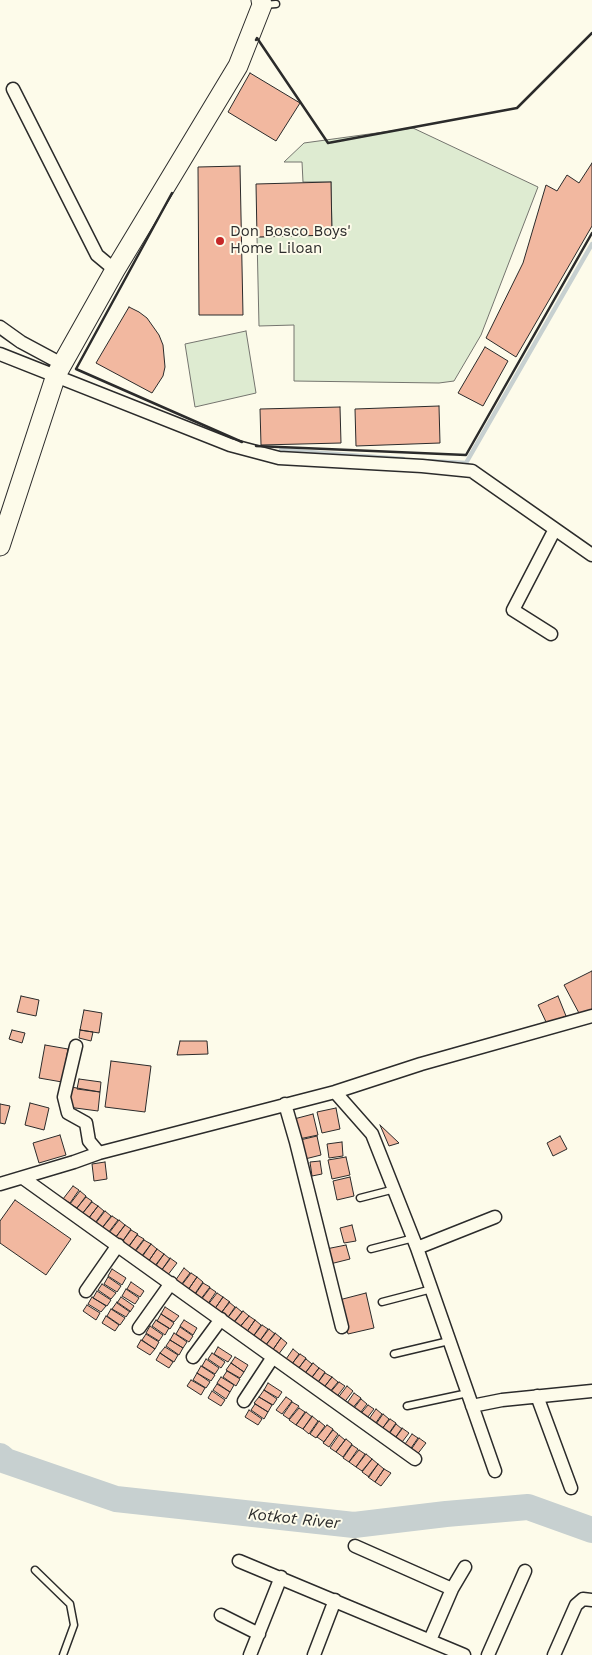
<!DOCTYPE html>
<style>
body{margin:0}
canvas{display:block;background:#fdfbea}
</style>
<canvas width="592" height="1655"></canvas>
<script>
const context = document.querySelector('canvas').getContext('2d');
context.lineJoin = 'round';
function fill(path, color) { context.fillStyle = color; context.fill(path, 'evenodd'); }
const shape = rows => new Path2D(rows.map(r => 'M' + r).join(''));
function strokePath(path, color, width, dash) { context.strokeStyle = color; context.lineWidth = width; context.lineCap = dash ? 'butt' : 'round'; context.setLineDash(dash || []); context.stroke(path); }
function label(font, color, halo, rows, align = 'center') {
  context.font = font + ' "Work Sans",sans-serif'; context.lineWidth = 4; context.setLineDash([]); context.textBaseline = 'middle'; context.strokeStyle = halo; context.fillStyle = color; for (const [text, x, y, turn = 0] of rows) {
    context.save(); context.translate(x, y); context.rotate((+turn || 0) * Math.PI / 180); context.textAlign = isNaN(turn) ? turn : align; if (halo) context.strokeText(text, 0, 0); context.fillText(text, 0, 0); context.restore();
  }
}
const green = shape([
 [413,128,538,187,481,335,454,381,439,383,294,381,294,325,259,326,257,237,332,235,331,182,303,182,302,162,284,162,304,143,413,128],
 [246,331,256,393,195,407,185,344,246,331]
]);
fill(green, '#deebd1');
strokePath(green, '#74746e', 1);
strokePath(shape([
 [281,450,403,459],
 [428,461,466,463,592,244]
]), '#c7d0d0', 4.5);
strokePath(shape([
 [0,1456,6,1461,116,1499,354,1525,446,1514,528,1507,592,1530]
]), '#c7d0d0', 26);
const building = shape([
 [250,73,300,103,276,141,228,112,250,73],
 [592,163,592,226,516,357,486,338,523,263,546,185,557,191,567,175,579,183,592,163],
 [240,166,243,315,199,315,198,167,240,166],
 [331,182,332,235,257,237,256,184,331,182],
 [129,307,139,312,147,318,159,335,163,345,165,367,163,376,152,393,96,363,129,307],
 [485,347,508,361,483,406,458,393,485,347],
 [439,406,440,443,356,446,355,409,439,406],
 [340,407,341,443,261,445,260,409,340,407],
 [592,971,592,1009,580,1015,564,985,592,971],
 [21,996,39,1000,36,1016,17,1012,21,996],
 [558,996,566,1016,547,1024,538,1005,558,996],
 [84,1010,102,1013,99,1033,80,1030,84,1010],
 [12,1030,25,1033,22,1043,9,1039,12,1030],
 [80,1030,93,1032,91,1041,79,1038,80,1030],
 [180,1041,207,1041,208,1054,177,1055,180,1041],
 [45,1045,68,1049,62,1082,39,1078,45,1045],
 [111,1061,151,1066,145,1112,105,1107,111,1061],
 [79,1079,101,1082,100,1092,77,1089,79,1079],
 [71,1087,100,1092,98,1111,68,1107,71,1087],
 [30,1103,49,1108,44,1130,25,1125,30,1103],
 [0,1104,10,1106,5,1124,0,1123,0,1104],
 [336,1108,340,1129,322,1133,317,1112,336,1108],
 [313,1114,318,1135,299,1139,294,1119,313,1114],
 [380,1125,399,1143,389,1146,380,1125],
 [60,1135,66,1155,39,1163,33,1143,60,1135],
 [317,1136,321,1155,305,1159,300,1140,317,1136],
 [560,1136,567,1149,553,1156,547,1143,560,1136],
 [342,1142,343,1156,329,1158,327,1144,342,1142],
 [346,1157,350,1175,332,1179,328,1160,346,1157],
 [320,1161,322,1174,312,1176,310,1162,320,1161],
 [105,1162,107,1179,94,1181,92,1164,105,1162],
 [350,1177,354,1196,337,1200,333,1181,350,1177],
 [73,1186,79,1190,70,1203,63,1199,73,1186],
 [80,1191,86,1196,77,1208,70,1204,80,1191],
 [86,1197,92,1201,82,1214,76,1209,86,1197],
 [15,1200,71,1239,46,1275,0,1243,0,1221,15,1200],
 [92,1202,98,1206,88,1219,82,1214,92,1202],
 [98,1206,104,1211,95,1223,88,1219,98,1206],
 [105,1211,111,1216,102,1228,95,1224,105,1211],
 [112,1216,118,1220,108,1233,102,1228,112,1216],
 [119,1220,125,1225,115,1238,109,1233,119,1220],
 [125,1225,131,1229,122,1242,116,1237,125,1225],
 [352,1225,356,1241,344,1243,340,1228,352,1225],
 [131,1230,138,1234,128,1247,122,1242,131,1230],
 [137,1235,144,1239,134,1252,128,1248,137,1235],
 [144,1240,151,1244,141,1257,135,1252,144,1240],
 [151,1244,157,1249,148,1262,142,1257,151,1244],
 [346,1245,350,1259,330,1264,326,1249,346,1245],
 [157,1249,164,1254,154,1267,148,1262,157,1249],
 [164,1254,170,1259,161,1271,155,1267,164,1254],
 [170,1258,177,1263,167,1276,161,1271,170,1258],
 [184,1268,190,1273,181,1285,175,1281,184,1268],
 [112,1269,126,1278,122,1285,108,1276,112,1269],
 [191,1273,197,1277,188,1290,181,1286,191,1273],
 [108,1277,121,1286,117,1292,104,1284,108,1277],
 [197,1277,203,1282,194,1295,188,1290,197,1277],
 [131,1282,144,1291,140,1297,127,1289,131,1282],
 [203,1283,210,1287,200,1300,194,1296,203,1283],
 [102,1284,116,1293,111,1299,98,1290,102,1284],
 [210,1288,216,1292,207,1305,201,1300,210,1288],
 [126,1289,139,1298,135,1304,122,1296,126,1289],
 [97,1291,111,1300,107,1306,93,1298,97,1291],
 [217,1293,223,1297,214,1310,207,1306,217,1293],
 [366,1293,374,1328,348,1334,339,1300,366,1293],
 [92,1297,106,1306,101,1312,88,1304,92,1297],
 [121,1297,134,1306,130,1312,117,1303,121,1297],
 [223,1297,230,1302,220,1314,214,1310,223,1297],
 [117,1302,130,1311,126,1317,112,1309,117,1302],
 [229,1302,235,1307,226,1320,220,1315,229,1302],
 [87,1305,100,1313,96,1320,83,1311,87,1305],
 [165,1307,179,1316,174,1322,161,1314,165,1307],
 [236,1307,242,1312,232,1324,226,1320,236,1307],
 [111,1309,125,1318,120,1325,107,1316,111,1309],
 [243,1311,249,1316,239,1328,233,1324,243,1311],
 [161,1314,174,1323,170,1329,157,1321,161,1314],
 [106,1316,119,1325,115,1331,102,1323,106,1316],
 [249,1316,255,1320,246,1333,239,1328,249,1316],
 [156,1320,169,1328,165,1335,152,1326,156,1320],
 [184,1320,197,1328,193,1335,180,1326,184,1320],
 [255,1320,261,1325,252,1338,246,1333,255,1320],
 [262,1325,268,1329,259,1342,252,1338,262,1325],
 [150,1326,163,1335,159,1341,146,1333,150,1326],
 [180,1327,193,1336,189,1342,176,1334,180,1327],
 [269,1329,275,1334,265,1346,259,1342,269,1329],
 [174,1333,187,1342,183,1348,170,1340,174,1333],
 [275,1333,281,1338,272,1351,265,1346,275,1333],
 [146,1334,159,1342,155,1349,142,1340,146,1334],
 [281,1338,287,1343,278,1355,272,1351,281,1338],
 [141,1340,155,1349,150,1355,137,1347,141,1340],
 [170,1340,183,1348,179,1355,166,1346,170,1340],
 [165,1347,178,1355,174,1362,160,1353,165,1347],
 [218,1347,232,1356,228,1362,214,1354,218,1347],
 [293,1349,299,1354,290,1367,284,1362,293,1349],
 [160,1353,173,1362,169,1368,156,1360,160,1353],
 [212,1353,225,1362,221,1368,208,1359,212,1353],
 [300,1354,306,1358,297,1371,290,1366,300,1354],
 [235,1357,248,1365,244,1372,231,1363,235,1357],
 [206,1359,219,1368,215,1374,202,1366,206,1359],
 [306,1359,312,1364,303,1376,296,1371,306,1359],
 [231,1363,244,1372,240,1378,226,1370,231,1363],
 [313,1363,319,1368,309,1381,303,1376,313,1363],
 [201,1366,215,1375,211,1381,197,1373,201,1366],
 [319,1368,325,1372,316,1385,310,1380,319,1368],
 [227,1371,240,1379,236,1386,223,1377,227,1371],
 [197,1373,210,1382,206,1388,193,1380,197,1373],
 [325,1373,332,1377,322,1390,316,1385,325,1373],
 [221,1377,234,1385,230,1392,217,1383,221,1377],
 [332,1377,338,1382,328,1394,322,1390,332,1377],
 [191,1380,205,1388,201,1395,187,1386,191,1380],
 [339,1382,345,1386,335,1399,329,1394,339,1382],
 [268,1383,282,1392,278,1398,264,1390,268,1383],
 [217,1384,230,1392,226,1399,213,1390,217,1384],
 [347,1386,353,1391,343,1404,337,1399,347,1386],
 [264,1390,277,1399,273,1405,259,1397,264,1390],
 [212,1391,225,1400,221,1406,208,1398,212,1391],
 [354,1393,361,1398,351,1410,345,1406,354,1393],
 [259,1397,272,1405,268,1412,254,1403,259,1397],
 [286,1397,292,1401,282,1414,276,1410,286,1397],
 [361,1399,367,1404,357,1417,351,1412,361,1399],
 [292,1402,299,1406,289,1419,283,1415,292,1402],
 [255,1404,268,1412,264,1419,251,1410,255,1404],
 [368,1405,374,1409,364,1422,358,1417,368,1405],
 [299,1408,305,1412,296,1425,289,1420,299,1408],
 [376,1409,382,1414,373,1427,367,1422,376,1409],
 [249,1410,262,1419,258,1425,245,1417,249,1410],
 [306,1412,312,1417,303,1429,296,1425,306,1412],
 [383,1414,389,1419,380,1432,374,1427,383,1414],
 [312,1416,318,1421,309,1434,303,1429,312,1416],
 [390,1419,396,1423,387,1436,380,1431,390,1419],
 [319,1421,325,1426,316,1438,310,1434,319,1421],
 [396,1424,402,1429,393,1441,387,1437,396,1424],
 [327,1425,333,1429,324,1442,317,1437,327,1425],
 [402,1428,409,1433,399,1446,393,1441,402,1428],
 [333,1430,338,1434,329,1447,323,1443,333,1430],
 [412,1434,418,1438,409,1451,403,1447,412,1434],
 [339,1435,345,1440,336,1452,330,1448,339,1435],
 [419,1438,426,1443,416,1456,410,1451,419,1438],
 [346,1439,352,1444,343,1457,336,1452,346,1439],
 [352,1445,358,1449,349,1462,343,1458,352,1445],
 [359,1450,365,1454,356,1467,349,1462,359,1450],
 [366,1454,372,1459,362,1471,356,1467,366,1454],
 [372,1459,378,1464,369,1477,362,1472,372,1459],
 [378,1464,384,1469,375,1482,368,1477,378,1464],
 [384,1469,391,1473,381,1486,375,1482,384,1469]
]);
fill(building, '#f2b8a0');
strokePath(building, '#2b2b2b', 1);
const lane = shape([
 [263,5,276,4],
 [360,1198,395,1189],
 [371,1249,414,1238],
 [382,1302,432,1289],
 [394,1354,449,1341],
 [407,1406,468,1393],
 [35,1570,70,1604,74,1625,63,1655]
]);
const street = shape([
 [13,89,97,255,115,270],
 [0,327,21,342,62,364],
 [0,354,230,445,279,458,422,466,472,471,592,555],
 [551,634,513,610,555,529],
 [76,1046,64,1097,68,1113,86,1123,89,1141,99,1153],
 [335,1092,372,1134,417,1248,495,1471],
 [285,1104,296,1142,342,1327],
 [23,1178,415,1459],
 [0,1184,74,1162,99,1153,335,1092,421,1064,592,1016],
 [417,1248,495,1217],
 [86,1291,118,1245],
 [139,1328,171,1283],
 [193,1357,221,1319],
 [537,1396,571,1488],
 [244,1401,273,1357],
 [472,1406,502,1400,592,1391],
 [355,1546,452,1589],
 [239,1561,464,1655],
 [221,1615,259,1634],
 [430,1640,452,1589,465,1567],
 [250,1655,281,1577],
 [314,1655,335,1600],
 [488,1655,525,1571],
 [554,1655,576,1605,583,1599,592,1600]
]);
const secondary = shape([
 [0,546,56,375,115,270,238,66,262,5,261,0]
]);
strokePath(lane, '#2b2b2b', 9);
strokePath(street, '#2b2b2b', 15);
strokePath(secondary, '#2b2b2b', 21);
strokePath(lane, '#fdfbea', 6);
strokePath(street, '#fdfbea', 12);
strokePath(secondary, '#fdfbea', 19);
strokePath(shape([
 [256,40,257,38,328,143,517,108,592,33],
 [172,193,76,369,242,442],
 [256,446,466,455,592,233]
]), '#2b2b2b', 2.5);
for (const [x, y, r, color] of [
 [220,241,5,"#c62828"]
]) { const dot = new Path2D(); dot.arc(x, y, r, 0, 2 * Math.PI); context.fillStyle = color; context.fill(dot); strokePath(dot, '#fdfbea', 2); }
label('15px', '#2b2b2b', '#fdfbea', [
 ["Don Bosco Boys'",230,232],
 ["Home Liloan",230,249]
], 'left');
label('italic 16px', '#2b2b2b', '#fdfbea', [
 ["Kotkot River",294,1519,6]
]);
</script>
